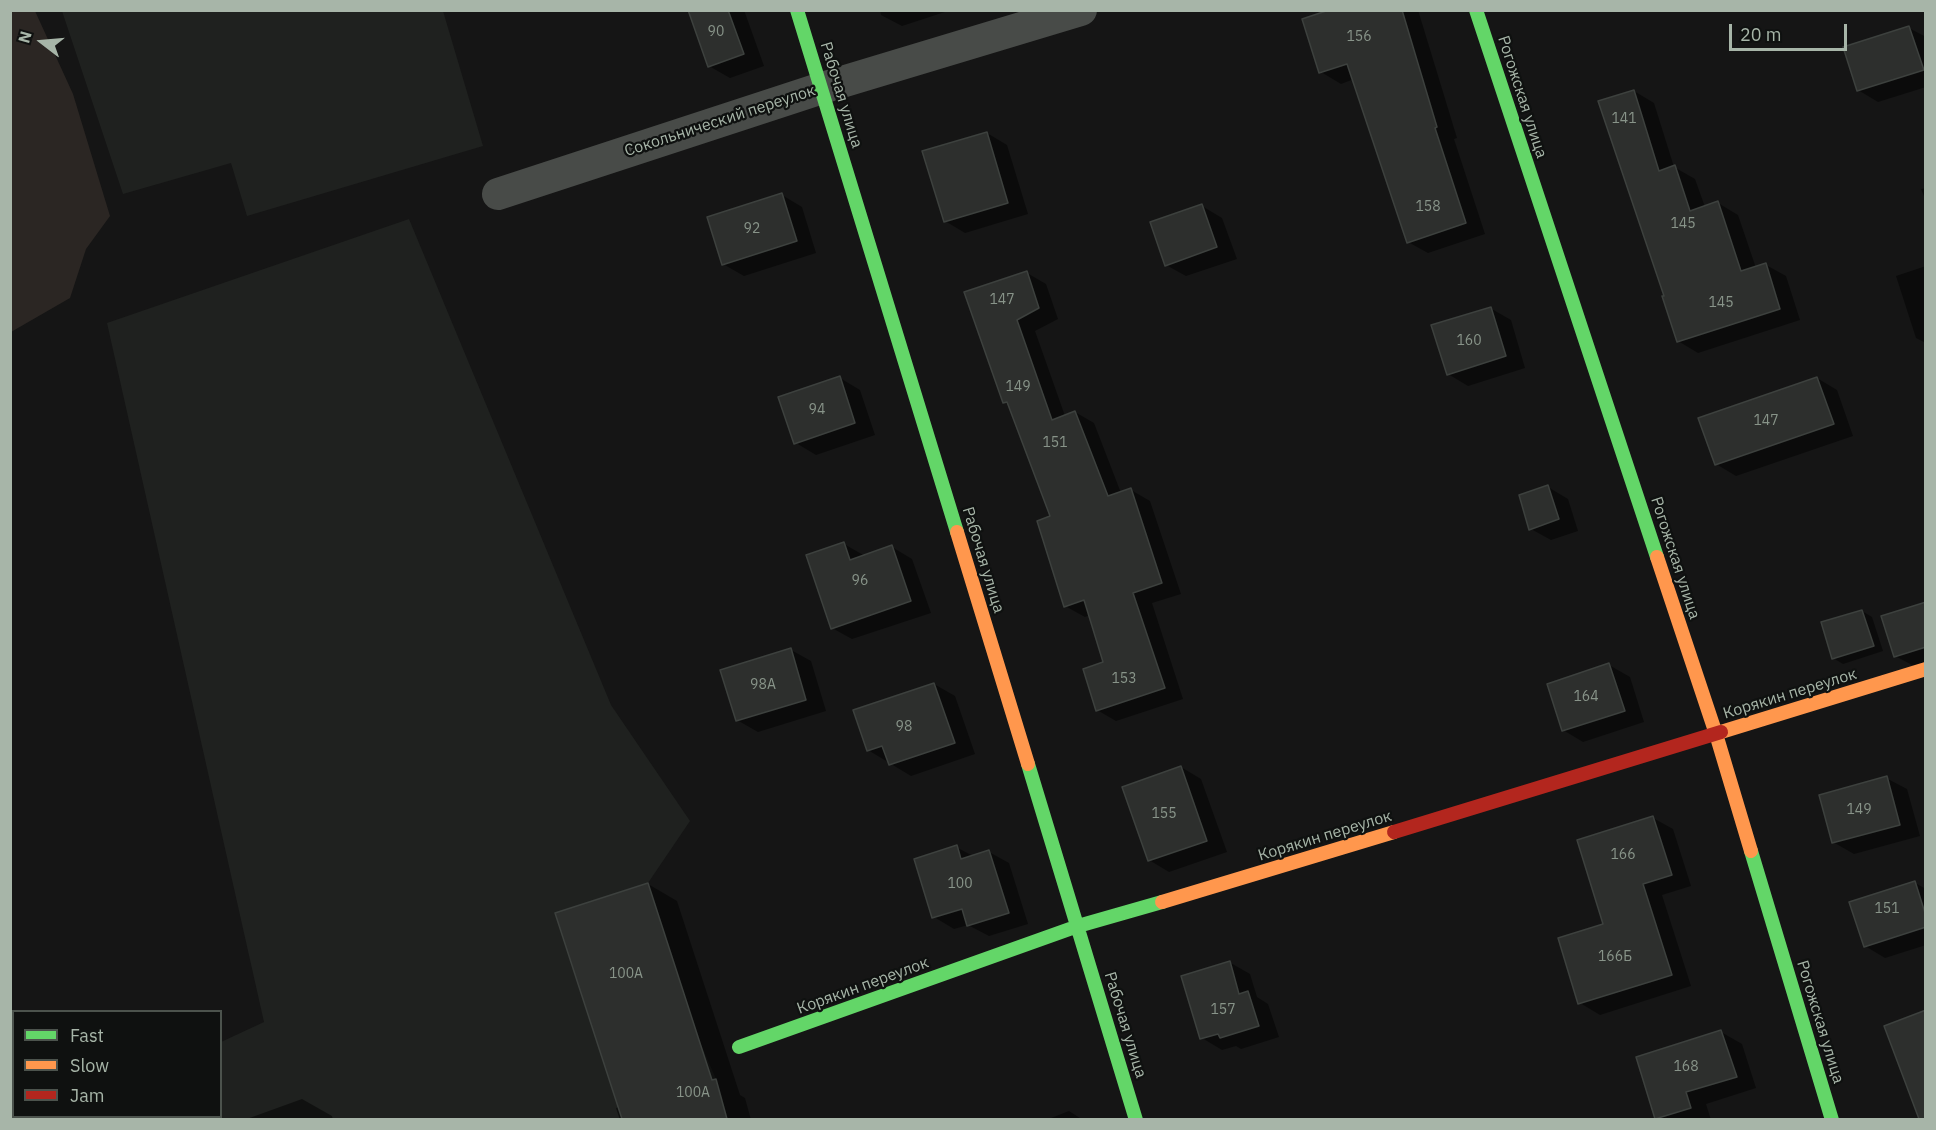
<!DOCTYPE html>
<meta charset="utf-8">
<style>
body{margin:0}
#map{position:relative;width:1936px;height:1130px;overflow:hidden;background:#151515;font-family:"IBM Plex Sans",sans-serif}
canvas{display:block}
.frame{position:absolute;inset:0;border:12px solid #a7b5a8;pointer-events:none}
.legend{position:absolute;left:12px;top:1010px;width:210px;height:108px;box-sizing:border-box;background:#0f1110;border:2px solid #4c534d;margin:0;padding:8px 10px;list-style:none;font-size:18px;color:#a7b5a8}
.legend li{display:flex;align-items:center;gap:12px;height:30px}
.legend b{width:30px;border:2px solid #4c534d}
.north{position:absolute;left:12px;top:12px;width:60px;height:60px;-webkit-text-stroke:4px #0f1110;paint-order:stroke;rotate:286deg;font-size:16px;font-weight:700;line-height:24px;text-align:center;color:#a7b5a8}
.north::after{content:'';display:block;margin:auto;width:21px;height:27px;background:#a7b5a8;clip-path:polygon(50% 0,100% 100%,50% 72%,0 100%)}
.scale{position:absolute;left:1729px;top:24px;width:118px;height:27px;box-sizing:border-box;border:3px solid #a7b5a8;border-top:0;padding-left:8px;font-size:18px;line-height:21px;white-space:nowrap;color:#a7b5a8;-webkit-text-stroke:4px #0f1110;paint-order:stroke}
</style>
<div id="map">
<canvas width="1936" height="1130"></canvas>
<div class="frame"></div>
<ul class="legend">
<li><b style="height:8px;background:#63d668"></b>Fast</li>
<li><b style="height:8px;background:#ff974d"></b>Slow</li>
<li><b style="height:8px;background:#b3261e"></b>Jam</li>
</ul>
<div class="north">N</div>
<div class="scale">20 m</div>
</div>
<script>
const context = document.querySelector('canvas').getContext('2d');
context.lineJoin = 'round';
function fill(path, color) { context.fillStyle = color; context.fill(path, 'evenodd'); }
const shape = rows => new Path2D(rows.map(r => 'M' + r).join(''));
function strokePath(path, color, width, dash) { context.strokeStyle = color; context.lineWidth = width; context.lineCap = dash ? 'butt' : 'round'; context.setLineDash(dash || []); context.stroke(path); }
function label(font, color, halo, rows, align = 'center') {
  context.font = font + ' "IBM Plex Sans",sans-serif'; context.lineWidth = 4.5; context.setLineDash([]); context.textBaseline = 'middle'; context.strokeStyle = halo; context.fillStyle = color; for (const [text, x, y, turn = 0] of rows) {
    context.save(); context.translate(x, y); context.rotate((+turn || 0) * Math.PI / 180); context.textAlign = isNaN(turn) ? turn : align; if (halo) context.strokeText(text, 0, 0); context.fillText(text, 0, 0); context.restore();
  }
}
fill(shape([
 [62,11,443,11,483,146,247,216,231,163,123,194],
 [409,219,611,705,690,821,648,883,697,1035,716,1079,727,1119,217,1119,215,1117,220,1116,221,1042,264,1022,107,323]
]), '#1f211f');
fill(shape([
 [10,11,35,11,73,94,110,216,86,249,70,298,11,332]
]), '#2b2623');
fill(shape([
 [689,10,744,10,764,66,730,78,709,66],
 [880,10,951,10,902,26,881,15],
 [1333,10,1418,10,1457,138,1454,139,1485,234,1428,253,1408,242,1354,79,1341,84,1321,72],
 [1909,28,1926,37,1926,87,1878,102,1858,90],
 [1634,91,1654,103,1674,167,1695,179,1705,207,1718,203,1738,215,1756,268,1766,265,1786,276,1800,320,1698,353,1678,341],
 [987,133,1007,145,1028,214,965,233,945,221],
 [1926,188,1926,201,1921,189],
 [782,195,802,207,816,253,744,276,723,264],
 [1202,206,1222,218,1237,259,1186,276,1166,265],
 [1926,266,1926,343,1916,338,1896,276],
 [1027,273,1046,284,1058,319,1035,331,1065,416,1075,412,1094,423,1121,493,1131,490,1150,501,1181,594,1152,603,1183,699,1116,721,1097,710,1105,663,1090,615,1085,617,1065,606,1052,517,1010,405,1004,402,966,293],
 [1490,308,1511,320,1525,368,1468,386,1448,374],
 [840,378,860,390,875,435,816,455,796,443],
 [1817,378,1837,390,1853,436,1736,476,1716,464],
 [1548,487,1568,499,1578,531,1551,540,1531,529],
 [844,544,865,556,892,547,912,559,931,613,852,639,832,628],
 [1926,607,1926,664,1916,667,1895,656],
 [1862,611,1872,617,1883,651,1843,664,1833,658],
 [791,650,811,661,826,711,758,732,737,720],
 [1609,665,1630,677,1644,722,1583,742,1563,730],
 [934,684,955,696,975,754,911,776,868,750],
 [1181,767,1201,779,1227,852,1169,872,1149,860],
 [1886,778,1907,789,1920,836,1854,854,1833,842],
 [1653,818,1673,829,1691,886,1662,895,1691,986,1600,1015,1580,1003,1605,925],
 [956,847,973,856,989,852,1009,863,1028,924,989,936,968,925,954,929,934,917],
 [1915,883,1926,889,1926,945,1885,958,1865,946],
 [648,884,677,901,740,1095,745,1098,751,1120,620,1120,616,1108,619,1107],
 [1229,962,1250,974,1257,997,1268,1004,1279,1037,1241,1049,1236,1046,1222,1050,1202,1038],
 [1721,1032,1742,1044,1756,1088,1706,1104,1711,1120,1656,1118],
 [302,1099,332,1116,333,1120,244,1120],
 [1069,1111,1083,1120,1046,1120]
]), '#0007');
const building = shape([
 [688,10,728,10,744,54,708,67,688,10],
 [1329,10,1402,10,1437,127,1435,128,1466,223,1407,243,1347,64,1319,73,1302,19,1329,10],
 [1909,26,1924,70,1857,91,1843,47,1909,26],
 [1634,90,1659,171,1675,165,1690,211,1718,201,1741,271,1766,263,1780,309,1677,342,1662,296,1664,296,1598,101,1634,90],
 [987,132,1008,203,944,222,922,151,987,132],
 [782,193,797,241,722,265,707,217,782,193],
 [1202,204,1217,247,1165,266,1150,222,1202,204],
 [1027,271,1039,308,1017,320,1052,420,1075,411,1108,496,1131,488,1162,583,1133,593,1165,688,1096,711,1083,669,1103,662,1084,600,1064,607,1037,521,1050,516,1007,402,1003,403,964,292,1027,271],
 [1491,307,1506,356,1447,375,1431,325,1491,307],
 [840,376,855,423,794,444,778,397,840,376],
 [1817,377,1834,424,1715,465,1698,418,1817,377],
 [1548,485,1559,519,1529,530,1519,495,1548,485],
 [844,542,850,560,892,545,911,601,831,629,806,555,844,542],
 [1926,602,1926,647,1894,657,1881,616,1926,602],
 [1862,610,1874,646,1832,659,1821,622,1862,610],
 [791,648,806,700,736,721,720,670,791,648],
 [1609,663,1625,711,1562,731,1547,684,1609,663],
 [934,683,955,743,889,765,882,746,867,751,853,710,934,683],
 [1181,766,1207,841,1148,861,1122,787,1181,766],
 [1887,776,1900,825,1832,843,1819,795,1887,776],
 [1653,816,1672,875,1643,884,1672,975,1578,1004,1558,938,1603,924,1577,840,1653,816],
 [957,845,961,859,989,850,1009,913,967,926,962,909,932,918,914,859,957,845],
 [1915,881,1926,916,1926,927,1864,947,1849,902,1915,881],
 [648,883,712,1080,716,1079,727,1119,622,1119,555,913,648,883],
 [1230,961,1239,994,1248,991,1259,1026,1220,1038,1218,1034,1200,1039,1181,976,1230,961],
 [1926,1010,1926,1119,1919,1119,1884,1026,1926,1010],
 [1721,1030,1737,1077,1686,1092,1691,1108,1655,1119,1636,1057,1721,1030]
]);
fill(building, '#2d2f2d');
strokePath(building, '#3d413e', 1.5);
strokePath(shape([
 [498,194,822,88,1081,10]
]), '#484b48', 32);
strokePath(shape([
 [797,10,957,532],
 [1476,10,1657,557],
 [1028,764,1136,1120],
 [1751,851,1832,1120],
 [739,1047,1078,926,1162,902]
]), '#63d668', 14);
strokePath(shape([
 [957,532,1028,764],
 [1657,557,1716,734,1751,851],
 [1721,732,1926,669],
 [1162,902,1394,832]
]), '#ff974d', 14);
strokePath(shape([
 [1394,832,1721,732]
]), '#b3261e', 14);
label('14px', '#889489', null, [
 ["90",716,32],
 ["156",1359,37],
 ["141",1624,119],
 ["158",1428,207],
 ["145",1683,224],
 ["92",752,229],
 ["147",1002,300],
 ["145",1721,303],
 ["160",1469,341],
 ["149",1018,387],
 ["94",817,410],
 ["147",1766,421],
 ["151",1055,443],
 ["96",860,581],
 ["153",1124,679],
 ["98А",763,685],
 ["164",1586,697],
 ["98",904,727],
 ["149",1859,810],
 ["155",1164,814],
 ["166",1623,855],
 ["100",960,884],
 ["151",1887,909],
 ["166Б",1615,957],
 ["100А",626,974],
 ["157",1223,1010],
 ["168",1686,1067],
 ["100А",693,1093]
]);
label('16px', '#a7b5a8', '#0f1110', [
 ["Рабочая улица",841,95,73],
 ["Рогожская улица",1522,97,72],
 ["Сокольнический переулок",720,121,-18],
 ["Рогожская улица",1675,558,72],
 ["Рабочая улица",983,560,73],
 ["Корякин переулок",1790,694,-17],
 ["Корякин переулок",1325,836,-17],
 ["Корякин переулок",863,986,-20],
 ["Рогожская улица",1820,1022,73],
 ["Рабочая улица",1125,1025,73]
]);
</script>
